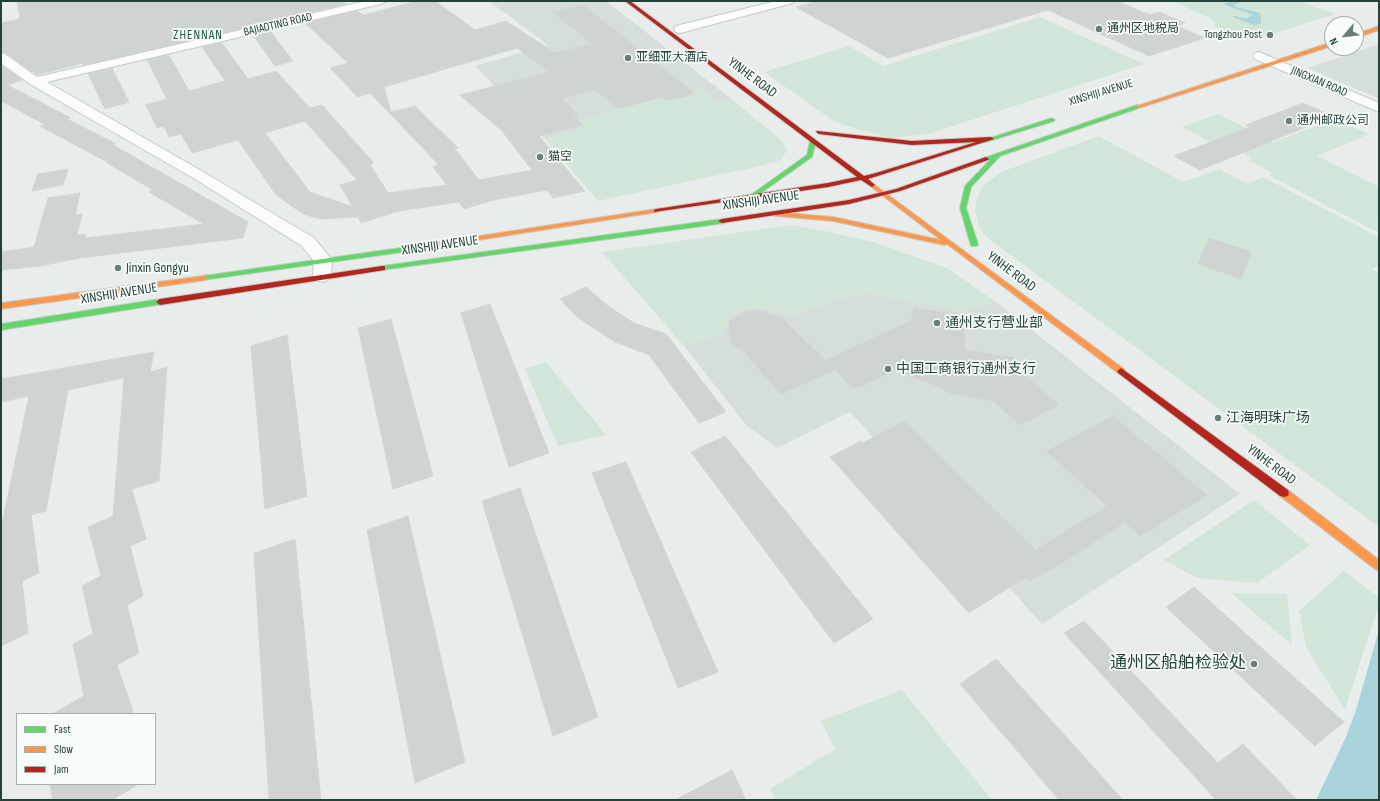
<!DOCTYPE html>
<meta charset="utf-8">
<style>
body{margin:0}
#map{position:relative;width:1380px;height:801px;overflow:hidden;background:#e8edeb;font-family:"Sofia Sans Condensed",sans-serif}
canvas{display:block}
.frame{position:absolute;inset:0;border:2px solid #24423a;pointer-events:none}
.legend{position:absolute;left:16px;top:713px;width:140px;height:72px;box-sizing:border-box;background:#f7fbf9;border:1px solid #a3b1ad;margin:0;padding:5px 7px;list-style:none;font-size:12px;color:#24423a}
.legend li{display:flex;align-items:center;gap:8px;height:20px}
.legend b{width:20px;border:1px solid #a3b1ad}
.north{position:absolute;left:1324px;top:16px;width:40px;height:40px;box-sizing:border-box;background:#f7fbf9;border:1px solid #a3b1ad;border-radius:50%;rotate:242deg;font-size:11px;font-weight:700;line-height:16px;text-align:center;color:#24423a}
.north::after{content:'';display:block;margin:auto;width:14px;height:18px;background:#697e78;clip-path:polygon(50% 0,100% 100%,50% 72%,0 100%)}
</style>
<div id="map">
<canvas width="1380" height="801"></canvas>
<div class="frame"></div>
<ul class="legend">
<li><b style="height:5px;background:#63d668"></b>Fast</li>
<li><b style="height:5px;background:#ff974d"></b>Slow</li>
<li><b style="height:5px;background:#b3261e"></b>Jam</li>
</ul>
<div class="north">N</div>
</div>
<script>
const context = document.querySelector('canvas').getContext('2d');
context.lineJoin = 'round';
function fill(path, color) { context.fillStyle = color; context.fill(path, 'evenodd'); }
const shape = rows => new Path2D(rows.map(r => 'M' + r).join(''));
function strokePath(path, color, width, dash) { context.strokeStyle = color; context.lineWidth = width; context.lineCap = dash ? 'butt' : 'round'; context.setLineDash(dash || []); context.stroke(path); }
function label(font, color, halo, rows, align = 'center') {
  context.font = font + ' "Sofia Sans Condensed","Noto Sans SC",sans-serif'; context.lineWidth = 3.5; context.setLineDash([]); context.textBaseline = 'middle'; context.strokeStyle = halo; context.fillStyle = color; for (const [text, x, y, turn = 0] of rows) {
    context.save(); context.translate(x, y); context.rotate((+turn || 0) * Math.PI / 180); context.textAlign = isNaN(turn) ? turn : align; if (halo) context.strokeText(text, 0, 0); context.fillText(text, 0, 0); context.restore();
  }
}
fill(shape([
 [489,1,606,1,734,101,719,104,700,88,694,94,666,101,662,97,580,120,587,128,545,139,475,66,548,45],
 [1379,44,1379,99,1308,68],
 [871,293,906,301,965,311,996,302,1240,494,1042,624,850,412,777,448,746,425,684,346,725,333,727,319,740,309,765,307,785,315,805,311,850,295]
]), '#d6dedb');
fill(shape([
 [1172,1,1299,1,1335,14,1254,40,1242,38,1214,26,1215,23,1210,18],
 [1040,17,1144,64,928,134,891,138,857,129,839,123,828,117,764,72,849,46,883,66],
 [700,88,719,104,734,101,781,140,787,150,781,160,760,166,598,201,545,139,586,128,580,120,662,97,666,101,694,94],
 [1218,114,1274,142,1335,119,1369,134,1317,156,1379,187,1379,222,1376,224,1379,226,1379,233,1268,175,1272,173,1248,160,1252,158,1216,140,1211,142,1182,127],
 [1099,136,1183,182,1219,169,1248,184,1263,177,1379,237,1379,265,1372,269,1379,273,1379,527,990,240,979,228,975,210,977,199,982,187,1001,172],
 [790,225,825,231,873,242,947,268,996,302,965,311,906,301,871,293,850,295,805,311,785,315,765,307,740,309,727,319,725,333,684,346,602,252],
 [546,362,606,435,558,446,525,369],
 [1254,500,1310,545,1257,583,1197,578,1164,560],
 [1344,571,1379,598,1379,604,1345,710,1306,647,1299,611],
 [1231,593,1287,594,1292,645],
 [902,690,992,800,776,800,770,789,835,749,821,721]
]), '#d1e6d8');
fill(shape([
 [1233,1,1243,1,1234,5,1236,7,1260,13,1261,24,1254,25,1233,17,1233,16,1235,16,1246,19,1253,15,1223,4],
 [1379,630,1379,800,1316,800,1346,737,1356,710]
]), '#a9d4db');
const building = shape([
 [17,1,340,1,346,4,84,65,83,63,37,75,6,53,1,52,1,23,20,19,17,1],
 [418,1,435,1,475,30,506,21,555,53,592,44,553,12,583,5,671,75,673,75,694,94,666,101,662,97,618,109,595,89,562,98,578,115,573,116,582,125,539,136,585,191,553,198,547,190,494,200,464,209,459,202,399,211,361,223,358,217,320,219,303,214,276,195,238,140,192,153,181,134,169,137,164,126,157,128,146,105,167,99,147,60,169,55,189,91,225,81,202,47,222,43,248,79,276,71,310,108,322,105,374,163,370,164,388,193,447,185,433,167,439,165,370,93,358,97,330,68,348,63,305,23,357,11,363,15,418,1],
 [517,48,550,72,460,95,502,131,532,170,479,180,455,149,458,148,415,106,391,112,384,87,517,48],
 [305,121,357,180,340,185,353,207,310,192,265,133,305,121],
 [818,1,1117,1,1150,15,1159,12,1185,23,1177,26,1205,38,1149,56,1048,10,888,58,796,7,818,1],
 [270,31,293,61,275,66,253,35,270,31],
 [1,65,22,80,7,85,71,118,67,119,116,144,113,145,248,222,243,238,80,258,40,266,1,270,1,252,34,247,48,198,80,193,75,215,82,214,77,235,86,234,85,238,204,224,149,192,153,190,107,163,109,163,40,126,46,125,1,101,1,65],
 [112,68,129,102,105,109,88,74,112,68],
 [1303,103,1333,116,1200,170,1174,156,1250,127,1246,125,1303,103],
 [68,169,63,185,32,191,38,174,68,169],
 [1209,238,1251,252,1241,279,1198,264,1209,238],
 [586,287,608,306,634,323,666,334,726,412,699,423,649,355,615,342,577,317,560,299,586,287],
 [490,304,549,453,509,467,461,313,490,304],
 [914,308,962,315,965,350,1014,358,1015,367,1059,405,1020,425,992,400,950,393,937,386,896,370,854,389,826,360,911,321,914,308],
 [762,311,782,318,835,370,781,394,744,352,732,344,729,333,730,321,744,312,762,311],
 [391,319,433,476,393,489,358,328,391,319],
 [287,335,307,496,265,509,251,346,287,335],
 [154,352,150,372,167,367,159,481,132,489,146,539,130,546,143,596,127,605,139,653,117,665,134,714,52,714,84,696,73,644,93,634,82,586,101,576,88,527,113,516,124,378,68,390,46,511,31,515,39,573,22,581,28,633,1,646,1,528,29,396,1,402,1,379,154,352],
 [1113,416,1207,495,1140,536,1125,522,1067,560,1030,581,1026,577,969,613,830,457,861,441,863,443,904,421,1036,550,1107,506,1047,451,1113,416],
 [725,436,873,619,834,643,691,452,725,436],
 [626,462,718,672,678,688,592,473,626,462],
 [520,488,598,717,553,736,482,501,520,488],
 [408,516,465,762,415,783,367,530,408,516],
 [295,539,321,800,269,800,254,553,295,539],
 [1194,587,1344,722,1315,746,1166,607,1194,587],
 [1084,621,1218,763,1243,744,1297,800,1216,800,1064,633,1084,621],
 [996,659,1123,800,1059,800,960,684,996,659],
 [732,770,746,800,675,800,732,770],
 [50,784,139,784,112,800,53,800,50,784]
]);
fill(building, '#cfd4d2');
strokePath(building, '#d1d6d4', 1);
const street = shape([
 [366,1,387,1,381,4,47,82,205,173,314,238,332,260,331,276,328,280,322,282,316,280,313,276,314,261,302,246,195,179,30,84,1,63,1,53,5,54,37,77,366,1],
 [776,1,795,1,793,3,680,33,676,32,674,29,676,26,776,1],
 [1259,52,1379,103,1379,112,1255,59,1253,56,1255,53,1259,52]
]);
const fast = shape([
 [1137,105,1140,107,1139,108,1000,156,971,187,966,208,978,244,977,246,971,246,960,208,965,186,990,160,984,160,984,158,1137,105],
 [1052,118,1055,120,1054,121,986,142,981,141,1052,118],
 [813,139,816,141,812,157,752,199,748,199,748,197,807,155,810,141,813,139],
 [722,219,726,221,725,223,382,270,378,268,382,266,722,219],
 [414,246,417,246,417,250,203,280,199,278,203,276,414,246],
 [160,299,163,300,164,302,163,304,1,330,1,324,160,299]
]);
const slow = shape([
 [1379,26,1379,30,1356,38,1356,34,1379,26],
 [1332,42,1332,46,1139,108,1134,107,1332,42],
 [872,183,1124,369,1125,371,1124,373,1118,373,947,244,944,245,833,221,776,216,772,214,776,212,833,217,941,240,870,186,869,185,872,183],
 [656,209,658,210,658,212,414,250,410,248,414,246,656,209],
 [203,276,206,276,207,278,206,280,1,309,1,303,203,276],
 [1284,489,1288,490,1379,560,1379,571,1375,569,1280,496,1279,493,1280,490,1284,489]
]);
const jam = shape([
 [625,1,630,1,864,176,876,173,976,142,912,145,819,134,816,132,817,131,912,141,991,137,994,139,868,179,875,185,872,187,861,180,828,187,654,212,654,210,656,209,828,183,857,177,625,1],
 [986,157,989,159,988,160,900,191,849,204,722,223,718,221,722,219,849,200,896,189,986,157],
 [382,266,385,266,385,270,160,305,156,302,160,299,382,266],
 [1121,368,1288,490,1289,493,1288,496,1284,497,1280,496,1118,373,1117,371,1121,368]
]);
strokePath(street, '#c5cac8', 2);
strokePath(fast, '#c3cbc8', 2);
strokePath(slow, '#c3cbc8', 2);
strokePath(jam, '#c3cbc8', 2);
fill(street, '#fcfcfc');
fill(fast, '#63d668');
fill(slow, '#ff974d');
fill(jam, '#b3261e');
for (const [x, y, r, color] of [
 [1099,29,4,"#697e78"],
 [1270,35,4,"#697e78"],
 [628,58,4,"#697e78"],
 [1289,121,4,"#697e78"],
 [540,157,4,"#697e78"],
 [118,268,4,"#697e78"],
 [937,323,4,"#697e78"],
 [888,369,4,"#697e78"],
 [1218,418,4,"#697e78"],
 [1254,664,4,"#697e78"]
]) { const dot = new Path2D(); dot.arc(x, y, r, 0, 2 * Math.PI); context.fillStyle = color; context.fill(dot); strokePath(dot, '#f7fbf9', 1.5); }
label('12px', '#24423a', '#f7fbf9', [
 ["BAJIAOTING ROAD",278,25,-13],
 ["JINGXIAN ROAD",1319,82,23],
 ["XINSHIJI AVENUE",1101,93,-17]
]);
label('12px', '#24423a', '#f7fbf9', [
 ["通州区地税局",1107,29],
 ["Tongzhou Post",1262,35,"right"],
 ["亚细亚大酒店",636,58],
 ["通州邮政公司",1297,121],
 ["猫空",548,157]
], 'left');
context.letterSpacing = '1px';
label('13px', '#1f5548', '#f7fbf9', [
 ["ZHENNAN",198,36]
]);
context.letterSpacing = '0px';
label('14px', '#24423a', '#f7fbf9', [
 ["YINHE ROAD",752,78,37],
 ["XINSHIJI AVENUE",761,201,-8],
 ["XINSHIJI AVENUE",440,246,-8],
 ["YINHE ROAD",1011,272,37],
 ["XINSHIJI AVENUE",119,294,-9],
 ["YINHE ROAD",1271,465,37]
]);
label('14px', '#24423a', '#f7fbf9', [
 ["Jinxin Gongyu",126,268],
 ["通州支行营业部",945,323],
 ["中国工商银行通州支行",896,369],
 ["江海明珠广场",1226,418]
], 'left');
label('17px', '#24423a', '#f7fbf9', [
 ["通州区船舶检验处",1246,664]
], 'right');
</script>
